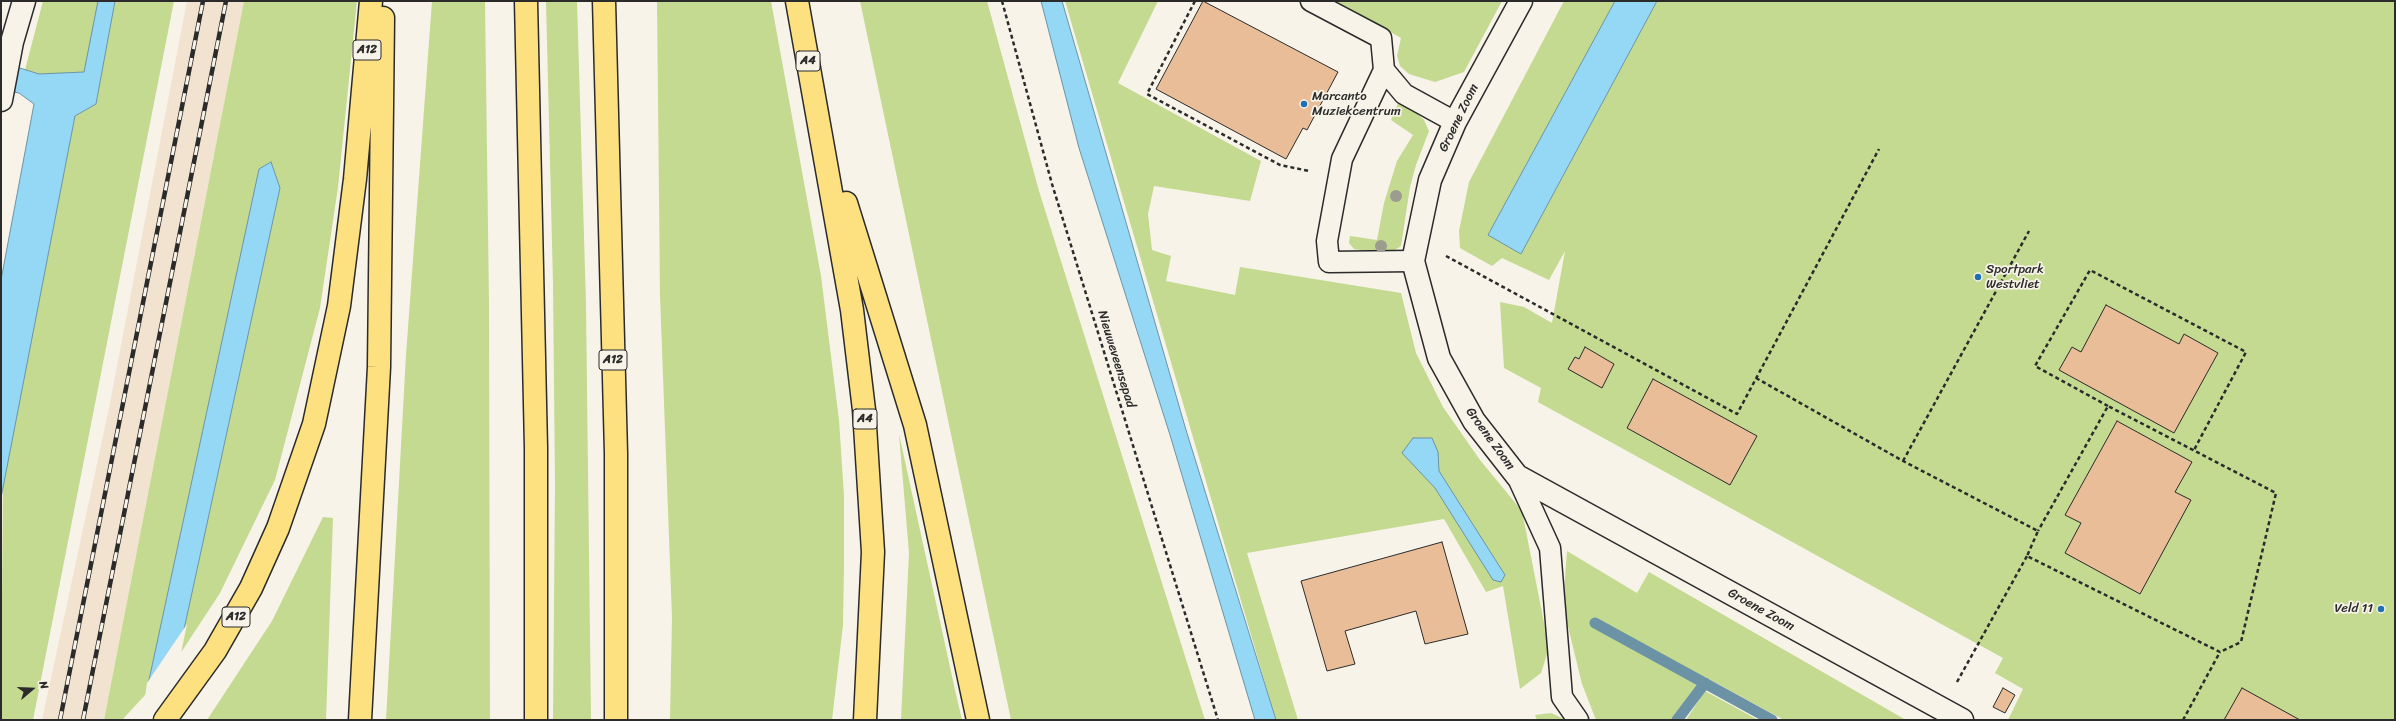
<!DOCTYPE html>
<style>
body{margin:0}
#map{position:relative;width:2396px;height:721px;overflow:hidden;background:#f7f3e8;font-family:Sriracha,sans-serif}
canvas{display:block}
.frame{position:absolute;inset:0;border:2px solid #2b2b2b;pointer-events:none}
.north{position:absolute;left:12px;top:669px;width:40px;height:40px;-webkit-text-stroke:3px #f7f3e8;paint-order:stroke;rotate:71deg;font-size:11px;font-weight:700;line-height:16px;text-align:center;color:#2b2b2b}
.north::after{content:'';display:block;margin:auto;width:14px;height:18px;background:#2b2b2b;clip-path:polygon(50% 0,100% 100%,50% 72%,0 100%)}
</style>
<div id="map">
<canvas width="2396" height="721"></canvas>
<div class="frame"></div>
<div class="north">N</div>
</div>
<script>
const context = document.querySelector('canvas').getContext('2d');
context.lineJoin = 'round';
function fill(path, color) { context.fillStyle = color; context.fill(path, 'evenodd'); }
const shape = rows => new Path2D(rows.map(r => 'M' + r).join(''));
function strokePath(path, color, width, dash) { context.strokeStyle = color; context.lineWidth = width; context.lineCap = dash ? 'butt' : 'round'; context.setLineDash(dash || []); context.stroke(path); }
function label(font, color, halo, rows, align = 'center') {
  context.font = font + ' Sriracha,sans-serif'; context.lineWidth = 3.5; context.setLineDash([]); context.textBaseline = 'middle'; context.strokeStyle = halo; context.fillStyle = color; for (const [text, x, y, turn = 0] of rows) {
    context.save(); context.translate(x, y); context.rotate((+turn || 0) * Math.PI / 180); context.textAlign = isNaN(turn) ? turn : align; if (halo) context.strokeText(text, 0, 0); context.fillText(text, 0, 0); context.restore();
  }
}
fill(shape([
 [187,1,244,1,104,720,42,720,109,408]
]), '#f2e3d0');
fill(shape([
 [43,1,98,1,85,72,39,74,25,70],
 [115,1,174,1,33,720,1,720,3,486,75,116,96,104],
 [244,1,357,1,338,187,320,308,275,480,220,593,178,657,280,188,271,162,259,169,146,694,122,720,104,720],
 [432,1,485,1,489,304,490,720,386,720,406,355],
 [546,1,577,1,586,304,591,720,553,720,555,485,553,283],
 [657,1,771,1,821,276,839,420,844,496,844,566,843,625,832,720,670,720,672,618,660,295],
 [860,1,987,1,1039,191,1205,720,1011,720],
 [1065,1,1158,1,1118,83,1261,161,1250,201,1154,186,1148,214,1152,250,1171,256,1166,281,1235,295,1240,267,1401,293,1416,353,1443,407,1480,460,1522,511,1549,648,1541,673,1520,689,1503,586,1486,592,1444,519,1247,553,1298,720,1276,720],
 [1336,1,1502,1,1464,72,1435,82,1409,74,1400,66,1397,56,1401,38],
 [1564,1,1615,1,1488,235,1521,254,1657,1,2395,1,2395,720,2008,720,2023,689,1995,673,2003,658,1538,402,1541,388,1504,368,1500,302,1524,307,1552,323,1565,251,1549,280,1502,258,1492,266,1460,248,1459,231,1469,182],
 [1404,101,1424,120,1429,131,1416,165,1410,187,1401,246,1389,254,1354,249,1349,243,1350,236,1377,240,1384,203,1397,161,1413,135,1391,120,1398,103],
 [899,434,955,690,962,720,901,720,909,553],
 [323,517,333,518,326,720,207,720,272,621],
 [1567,551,1637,593,1649,572,1906,720,1784,720,1705,677,1677,720,1596,720,1582,684,1563,606],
 [1705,691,1758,720,1686,720],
 [1551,713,1566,720,1537,720,1535,715]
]), '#c3da90');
const water = shape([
 [98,1,115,1,96,104,75,116,1,498,1,280,34,104,19,93,1,90,1,62,39,74,84,72,98,1],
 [1041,1,1062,1,1186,430,1276,720,1255,720,1170,435,1079,148,1041,1],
 [1615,1,1657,1,1521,254,1488,235,1615,1],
 [271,162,280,188,178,657,146,694,259,169,271,162],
 [1413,438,1432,438,1438,452,1439,471,1505,575,1501,582,1493,580,1435,488,1402,453,1413,438]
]);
fill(water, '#95d8f6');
strokePath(water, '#6b93a5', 1);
fill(shape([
 [187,624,180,658,145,696,147,683]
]), '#f7f3e8');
strokePath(shape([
 [1595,623,1772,720],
 [1677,720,1705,683]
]), '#6b93a5', 11);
const building = shape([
 [1203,1,1338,72,1307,130,1303,128,1286,159,1156,89,1203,1],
 [2106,305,2179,344,2184,334,2218,353,2174,433,2059,370,2072,347,2081,352,2106,305],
 [1585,347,1614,364,1602,388,1568,369,1575,357,1579,359,1585,347],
 [1653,379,1757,436,1730,485,1627,428,1653,379],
 [2117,421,2192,462,2175,492,2191,500,2140,594,2065,553,2081,523,2065,515,2117,421],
 [1442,542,1468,634,1425,644,1416,611,1345,631,1355,664,1327,671,1301,581,1442,542],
 [2003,688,2015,695,2005,713,1993,707,2003,688],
 [2242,688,2300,720,2224,720,2242,688]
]);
fill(building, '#e8bd98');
strokePath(building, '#2b2b2b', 1);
const lane = shape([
 [1311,1,1381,38,1384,70,1404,94,1455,122],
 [1384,70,1342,159,1327,241,1329,262,1413,261],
 [1517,476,1550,548,1562,697,1578,720]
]);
const street = shape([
 [1521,1,1455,122,1430,180,1413,261,1439,358,1474,421,1517,476,1962,720],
 [1,100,12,42,24,1]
]);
const highway = shape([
 [526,1,536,448,536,720],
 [604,1,616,453,616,720],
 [797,1,852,310,864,410,873,552,865,720],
 [846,203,915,425,978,720],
 [165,720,215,651,251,588,278,528,314,424,339,306,355,179,371,1],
 [360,720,379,367,383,18]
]);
strokePath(lane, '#2b2b2b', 23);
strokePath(street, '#2b2b2b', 25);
strokePath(highway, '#2b2b2b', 25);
strokePath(shape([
 [1002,1,1052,184,1218,720],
 [1195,1,1147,94,1280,165,1309,171],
 [1446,256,1737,414,1879,149],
 [1756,378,1903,461,2038,531,2027,556,2220,652,2241,642,2276,493,2108,406,2038,531],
 [2108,406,2035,366,2090,270,2246,352,2194,450],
 [1903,461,2029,231],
 [1957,682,2027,556],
 [2183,720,2220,652]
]), '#2b2b2b', 2.5, [4, 3]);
strokePath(lane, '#f7f3e8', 20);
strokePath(street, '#f7f3e8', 22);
strokePath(highway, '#fde080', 22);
const rail = shape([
 [60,720,203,1],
 [83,720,226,1]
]);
strokePath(rail, '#2b2b2b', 4.5);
strokePath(rail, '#f7f3e8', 3, [9]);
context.fillStyle = '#9c9d8e';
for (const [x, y] of [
 [1396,196],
 [1381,246]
]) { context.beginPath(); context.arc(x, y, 6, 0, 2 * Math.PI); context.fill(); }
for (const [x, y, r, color] of [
 [1304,104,4,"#1f6fb2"],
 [1978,277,4,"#1f6fb2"],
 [2381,609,4,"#1f6fb2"]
]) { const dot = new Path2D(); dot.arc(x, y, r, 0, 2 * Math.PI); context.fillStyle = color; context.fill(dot); strokePath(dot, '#f7f3e8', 1.5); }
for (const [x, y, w] of [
 [367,50,28],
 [808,61,24],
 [613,360,28],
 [865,419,24],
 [236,617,28]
]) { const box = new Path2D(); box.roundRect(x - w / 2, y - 10, w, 20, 3); context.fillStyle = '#f7f3e8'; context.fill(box); strokePath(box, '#2b2b2b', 1); }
label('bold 12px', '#2b2b2b', null, [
 ["A12",367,50],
 ["A4",808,61],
 ["A12",613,360],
 ["A4",865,419],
 ["A12",236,617]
]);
label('13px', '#2b2b2b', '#f7f3e8', [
 ["Marcanto",1312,97],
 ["Muziekcentrum",1312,112],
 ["Sportpark",1986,270],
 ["Westvliet",1986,285],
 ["Veld 11",2373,609,"right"]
], 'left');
label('13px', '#2b2b2b', '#f7f3e8', [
 ["Groene Zoom",1459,118,-64],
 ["Nieuweveensepad",1116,359,73],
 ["Groene Zoom",1490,439,54],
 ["Groene Zoom",1761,610,29]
]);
</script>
